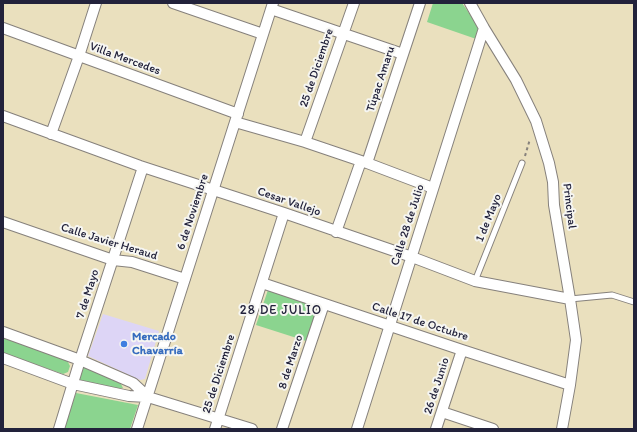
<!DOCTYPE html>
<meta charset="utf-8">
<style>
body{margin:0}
#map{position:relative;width:637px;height:432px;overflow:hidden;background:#eae0be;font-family:Itim,sans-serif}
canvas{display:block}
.frame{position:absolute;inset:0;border:4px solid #22223b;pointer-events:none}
</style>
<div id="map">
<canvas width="637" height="432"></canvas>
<div class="frame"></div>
</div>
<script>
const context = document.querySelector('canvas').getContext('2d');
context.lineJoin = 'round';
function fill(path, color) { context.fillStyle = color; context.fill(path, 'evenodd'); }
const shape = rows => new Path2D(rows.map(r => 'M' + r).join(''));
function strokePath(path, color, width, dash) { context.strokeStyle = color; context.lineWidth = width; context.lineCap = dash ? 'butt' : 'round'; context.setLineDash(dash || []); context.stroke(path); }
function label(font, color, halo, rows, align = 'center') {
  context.font = font + ' Itim,sans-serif'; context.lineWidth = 4; context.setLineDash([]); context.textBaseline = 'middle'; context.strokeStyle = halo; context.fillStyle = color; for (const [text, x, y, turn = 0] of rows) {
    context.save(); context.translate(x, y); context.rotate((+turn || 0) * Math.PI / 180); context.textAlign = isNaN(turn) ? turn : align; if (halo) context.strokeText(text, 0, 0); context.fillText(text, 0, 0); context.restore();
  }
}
fill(shape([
 [103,314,159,331,145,379,140,380,88,356]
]), '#ddd5f6');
fill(shape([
 [433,3,462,3,485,36,482,41,427,22],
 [268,290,318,306,306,341,256,325],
 [3,338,67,360,70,366,68,372,63,374,3,353],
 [82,365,120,382,123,388,118,389,77,381],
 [76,393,138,405,130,429,64,429]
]), '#8bd48f');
const lane = shape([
 [475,281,522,163],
 [570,299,612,295,634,302]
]);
const street = shape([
 [173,3,263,34],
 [470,3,484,28,516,80,536,121,549,163,553,182,554,205,570,299,576,340,570,385,562,429],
 [271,9,403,54],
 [3,28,238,114],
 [3,116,140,166,284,213,412,257,475,281,570,299],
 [235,122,305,142,367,163,433,188],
 [51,134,79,56,96,3],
 [305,142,354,3],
 [367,163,420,3],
 [3,222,113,260,132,262,185,279],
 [336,232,361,161],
 [262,283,462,350,570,385],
 [3,332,80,360,133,383,148,397],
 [3,358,73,384,129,396,148,397,252,429],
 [442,412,493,429],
 [59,429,80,360,143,167],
 [137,429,273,3],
 [215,429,284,213],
 [282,429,324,304],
 [357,429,484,28],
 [436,429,462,350]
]);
strokePath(lane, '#86817c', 7);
strokePath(street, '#86817c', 12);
strokePath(shape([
 [525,156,530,139]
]), '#86817c', 2, [3, 3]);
strokePath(lane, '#fff', 5);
strokePath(street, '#fff', 10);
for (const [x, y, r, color] of [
 [124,344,4,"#3f7fe0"]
]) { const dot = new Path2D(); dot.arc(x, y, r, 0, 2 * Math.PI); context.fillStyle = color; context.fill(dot); strokePath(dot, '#f6f6f2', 1.5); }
label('12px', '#22223b', '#f6f6f2', [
 ["Villa Mercedes",125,59,20],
 ["25 de Diciembre",317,68,-71],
 ["Túpac Amaru",381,79,-72],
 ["Cesar Vallejo",289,202,19],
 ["Principal",569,206,83],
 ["6 de Noviembre",193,212,-72],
 ["1 de Mayo",489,218,-68],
 ["Calle 28 de Julio",408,225,-72],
 ["Calle Javier Heraud",109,242,17],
 ["7 de Mayo",88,294,-72],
 ["Calle 17 de Octubre",420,322,18],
 ["8 de Marzo",291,362,-72],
 ["25 de Diciembre",219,374,-72],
 ["26 de Junio",437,386,-72]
]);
label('bold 12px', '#366cbe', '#f6f6f2', [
 ["Mercado",132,337],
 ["Chavarría",132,351]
], 'left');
context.letterSpacing = '1px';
label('13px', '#22223b', '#f6f6f2', [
 ["28 DE JULIO",281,311]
]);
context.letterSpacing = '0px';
</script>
